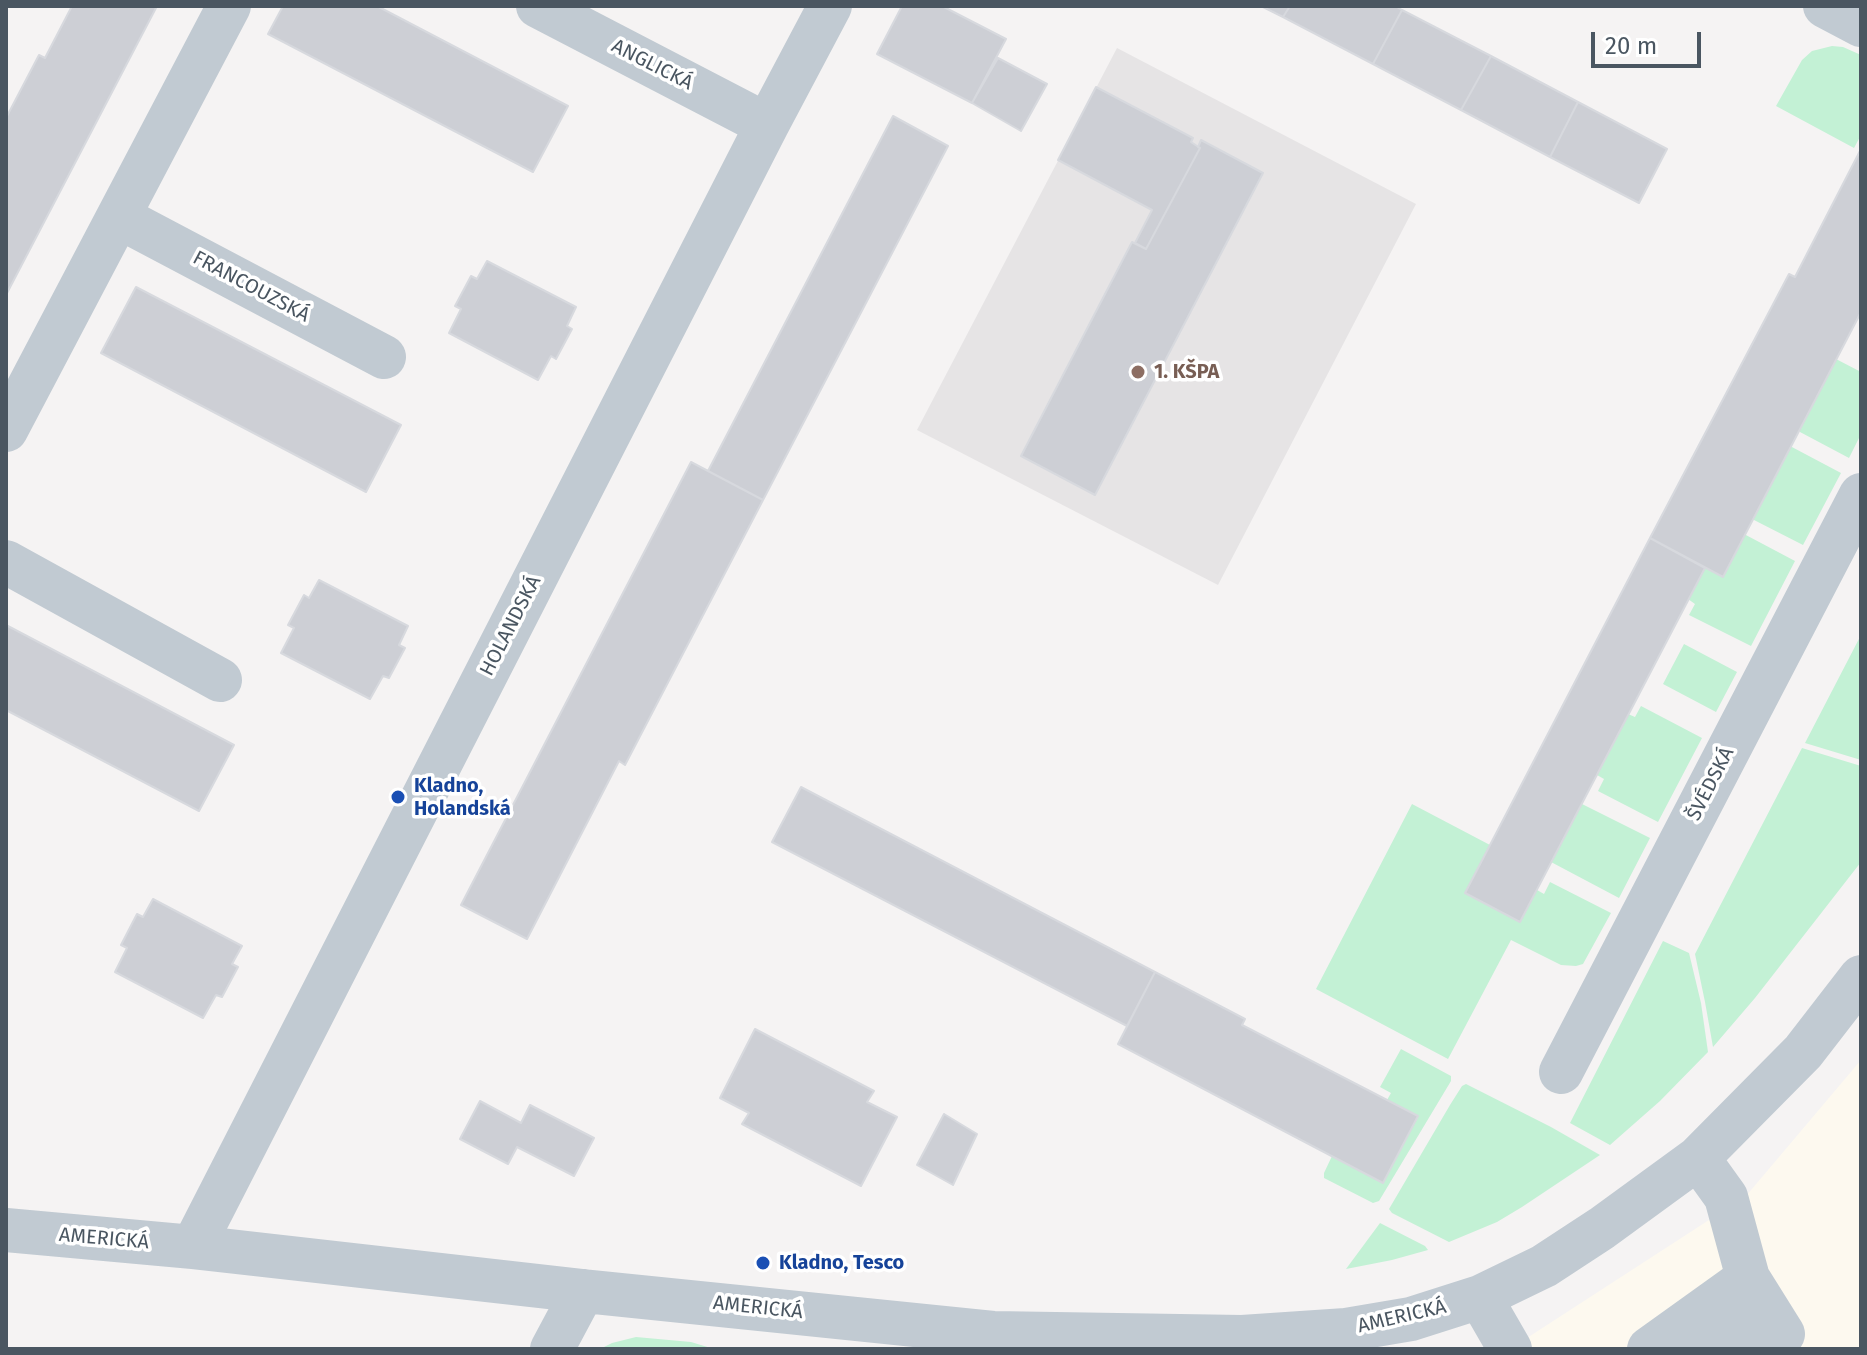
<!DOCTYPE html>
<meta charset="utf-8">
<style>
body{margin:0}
#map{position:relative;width:1867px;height:1355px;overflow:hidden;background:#f5f3f3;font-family:"Fira Sans",sans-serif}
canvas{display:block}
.frame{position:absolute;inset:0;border:8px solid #4a5661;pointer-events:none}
.scale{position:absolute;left:1591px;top:32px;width:110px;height:36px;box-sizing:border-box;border:4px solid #4a5661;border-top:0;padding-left:10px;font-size:24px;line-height:28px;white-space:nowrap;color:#4a5661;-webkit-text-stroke:6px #fff;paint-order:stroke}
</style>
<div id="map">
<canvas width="1867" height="1355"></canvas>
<div class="frame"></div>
<div class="scale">20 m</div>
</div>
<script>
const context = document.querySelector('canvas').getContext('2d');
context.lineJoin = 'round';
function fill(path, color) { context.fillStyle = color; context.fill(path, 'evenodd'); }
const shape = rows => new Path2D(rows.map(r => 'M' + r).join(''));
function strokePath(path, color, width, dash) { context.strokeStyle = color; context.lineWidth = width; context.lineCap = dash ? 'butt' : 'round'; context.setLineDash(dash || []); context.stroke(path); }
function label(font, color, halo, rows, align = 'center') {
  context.font = font + ' "Fira Sans",sans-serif'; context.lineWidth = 7; context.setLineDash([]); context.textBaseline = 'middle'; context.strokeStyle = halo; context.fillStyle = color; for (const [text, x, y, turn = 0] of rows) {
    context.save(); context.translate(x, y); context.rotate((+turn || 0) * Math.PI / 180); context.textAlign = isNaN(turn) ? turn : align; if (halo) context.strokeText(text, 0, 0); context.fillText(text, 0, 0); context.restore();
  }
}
fill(shape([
 [1861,1060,1861,1349,1510,1349,1746,1196]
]), '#fdf9ef');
fill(shape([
 [1117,48,1416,204,1218,585,917,430]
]), '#e6e4e5');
fill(shape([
 [1832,46,1843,47,1861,55,1861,135,1854,148,1776,106,1802,60,1812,51],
 [1836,359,1861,372,1861,434,1849,458,1800,432,1799,429],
 [1790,446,1841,473,1803,545,1754,520,1753,517],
 [1744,534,1795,561,1751,646,1689,615,1695,604,1688,599,1705,568,1722,576],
 [1861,635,1861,760,1805,743],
 [1684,644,1737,672,1716,712,1663,684],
 [1641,706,1702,738,1658,822,1598,791,1604,779,1597,775,1628,714,1635,717],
 [1802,748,1861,766,1861,862,1755,998,1713,1047,1705,1002,1695,954],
 [1412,804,1490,845,1466,892,1537,890,1544,894,1550,882,1611,913,1583,964,1576,966,1561,965,1511,940,1448,1059,1316,989],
 [1582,804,1650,838,1619,898,1551,862],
 [1663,941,1689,953,1701,1003,1708,1052,1660,1101,1610,1145,1570,1123],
 [1401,1049,1451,1076,1451,1081,1379,1201,1373,1203,1324,1178,1324,1173,1332,1156,1383,1183,1418,1117,1387,1100,1391,1093,1380,1087],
 [1466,1084,1551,1127,1600,1155,1522,1207,1497,1222,1449,1242,1392,1213,1389,1209,1450,1105,1462,1086],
 [1380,1223,1425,1246,1428,1250,1392,1260,1346,1269],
 [636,1337,691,1342,714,1349,600,1349,612,1343]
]), '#c3f1d5');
const building = shape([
 [72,6,157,6,6,295,6,118,39,55,45,58,72,6],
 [283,6,377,6,568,106,533,172,268,34,283,6],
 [902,6,942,6,1006,39,972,103,877,54,902,6],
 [1261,6,1290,6,1283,17,1261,6],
 [1290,6,1395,6,1402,10,1373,64,1283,17,1290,6],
 [1402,10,1491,56,1461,110,1373,64,1402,10],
 [1491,56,1578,102,1550,157,1461,110,1491,56],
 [998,58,1047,84,1021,131,972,103,998,58],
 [1096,87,1193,138,1191,142,1200,148,1146,249,1135,243,1152,210,1058,160,1096,87],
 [1578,102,1667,149,1639,203,1550,157,1578,102],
 [893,116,948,146,763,500,708,471,893,116],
 [1201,140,1263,173,1095,495,1021,456,1132,242,1146,249,1200,148,1198,147,1201,140],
 [1861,149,1861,312,1723,577,1650,538,1789,274,1795,277,1861,149],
 [487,261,576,307,567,326,572,329,556,359,551,356,538,380,449,333,461,309,455,306,471,276,477,279,487,261],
 [136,287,401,425,366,492,101,353,136,287],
 [691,462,763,500,625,765,619,761,527,939,461,905,691,462],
 [1650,538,1705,568,1520,922,1465,893,1650,538],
 [319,580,408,626,399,645,405,648,389,678,383,676,370,699,281,653,294,628,288,625,304,595,309,598,319,580],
 [6,625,234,745,199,811,6,710,6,625],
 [801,787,1155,972,1127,1026,772,842,801,787],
 [153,899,242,946,232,964,238,967,222,997,216,995,203,1018,115,972,127,948,121,945,137,914,143,917,153,899],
 [1155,972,1245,1019,1242,1025,1418,1116,1383,1183,1118,1044,1155,972],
 [755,1029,874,1091,867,1102,897,1117,861,1186,742,1124,749,1113,720,1098,755,1029],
 [480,1101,521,1123,530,1105,594,1138,574,1176,517,1147,508,1164,460,1139,480,1101],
 [944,1114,977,1134,953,1185,917,1165,944,1114]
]);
fill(building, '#cdcfd5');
strokePath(building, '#d7d9de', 2);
strokePath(shape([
 [538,6,767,125],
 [1825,6,1861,25],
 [119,217,384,357],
 [6,430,229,6],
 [6,562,220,680],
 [1561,1072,1861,495],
 [1698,1158,1726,1197,1748,1278,1783,1334,1761,1349],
 [6,1230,193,1247,583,1291,993,1333,1242,1337,1346,1330,1411,1319,1480,1297,1544,1266,1602,1228,1698,1158,1803,1052,1861,977],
 [193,1247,767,125,830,6],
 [1480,1297,1510,1349],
 [552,1349,583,1291],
 [1649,1349,1748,1278],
 [1707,1349,1766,1308]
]), '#c1cad2', 44);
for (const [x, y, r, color] of [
 [1138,372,8,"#8d6e63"],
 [398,797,8,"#1a4fb4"],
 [763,1263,8,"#1a4fb4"]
]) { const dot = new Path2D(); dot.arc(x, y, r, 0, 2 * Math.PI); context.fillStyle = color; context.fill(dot); strokePath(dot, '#fff', 3); }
label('20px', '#4a5661', '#fff', [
 ["ANGLICKÁ",652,65,27],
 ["FRANCOUZSKÁ",251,287,28],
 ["HOLANDSKÁ",511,626,-63],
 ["ŠVÉDSKÁ",1711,784,-63],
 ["AMERICKÁ",104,1239,5],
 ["AMERICKÁ",758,1308,6],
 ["AMERICKÁ",1402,1317,-13]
]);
label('bold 20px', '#785e54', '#fff', [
 ["1. KŠPA",1154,372]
], 'left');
label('bold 20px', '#164399', '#fff', [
 ["Kladno,",414,786],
 ["Holandská",414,809],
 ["Kladno, Tesco",779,1263]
], 'left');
</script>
